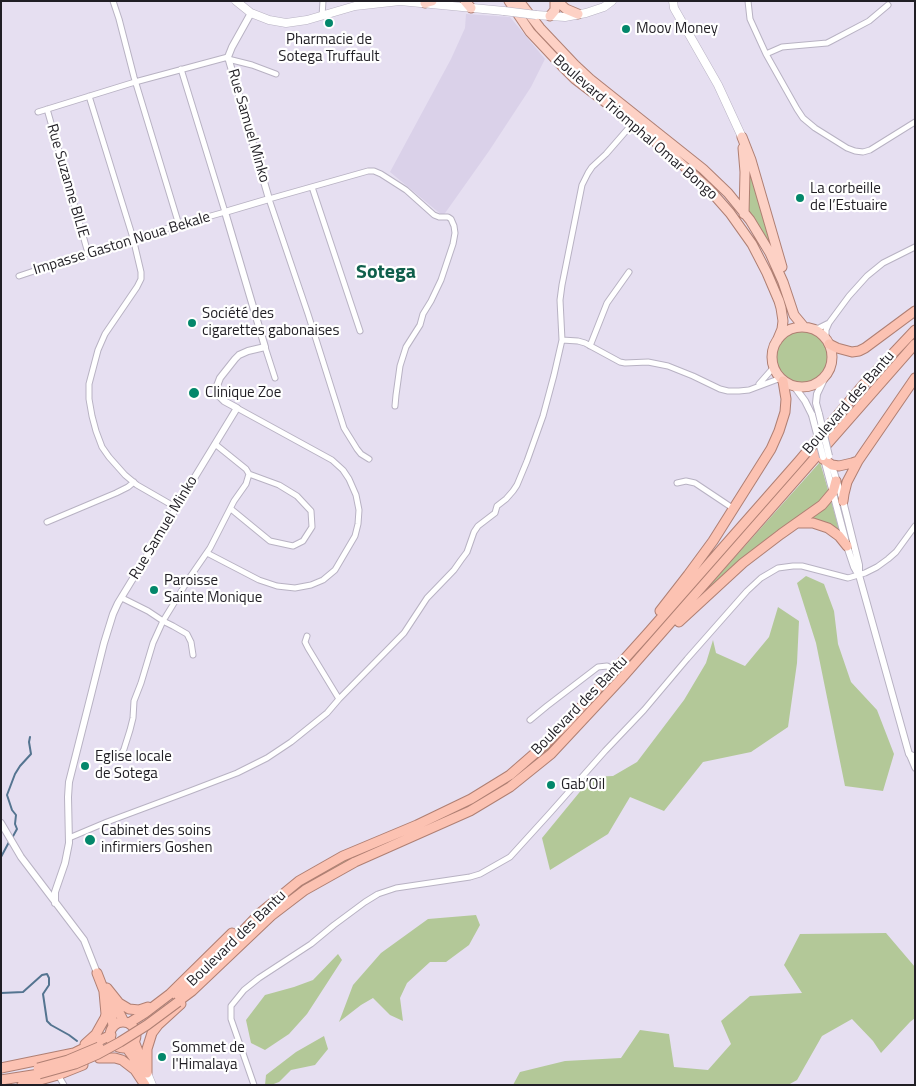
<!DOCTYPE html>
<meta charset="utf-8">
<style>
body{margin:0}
#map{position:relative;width:916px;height:1086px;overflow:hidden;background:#e6dff1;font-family:"Titillium Web",sans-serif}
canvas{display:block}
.frame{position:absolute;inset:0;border:2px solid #201e24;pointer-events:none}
</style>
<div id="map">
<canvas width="916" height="1086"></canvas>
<div class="frame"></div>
</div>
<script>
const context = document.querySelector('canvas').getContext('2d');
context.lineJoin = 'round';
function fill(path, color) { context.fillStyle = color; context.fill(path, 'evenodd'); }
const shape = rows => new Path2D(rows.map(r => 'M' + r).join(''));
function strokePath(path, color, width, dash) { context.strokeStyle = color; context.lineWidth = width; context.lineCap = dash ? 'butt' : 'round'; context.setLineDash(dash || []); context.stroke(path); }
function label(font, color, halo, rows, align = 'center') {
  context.font = font + ' "Titillium Web",sans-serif'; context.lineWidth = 4.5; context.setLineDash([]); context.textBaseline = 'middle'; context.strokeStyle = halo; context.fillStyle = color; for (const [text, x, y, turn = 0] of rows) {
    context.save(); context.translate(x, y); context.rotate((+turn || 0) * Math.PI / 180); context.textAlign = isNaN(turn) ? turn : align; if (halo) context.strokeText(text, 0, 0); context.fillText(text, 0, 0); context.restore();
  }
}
fill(shape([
 [466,14,510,17,545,59,531,87,489,151,443,216,390,172,451,59,465,28]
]), '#dad1e9');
fill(shape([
 [749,161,763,212,772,250,748,209],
 '776 357a26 26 0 1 1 52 0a26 26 0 1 1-52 0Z',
 [818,444,819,449,562,739,525,772,480,803,307,885,289,897,263,917,248,932,241,936,291,890,334,865,420,828,469,805,496,788,527,765],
 [820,462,827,486,828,490,825,498,733,566,694,603],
 [831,500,840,533,806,520],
 [806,576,824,584,834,611,838,644,851,682,877,710,894,754,883,791,845,786,816,643,797,583],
 [778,607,799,621,797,663,788,727,751,752,703,762,664,811,630,797,608,834,550,870,542,838,592,777,613,776,637,762,684,700,706,663,713,640,716,653,745,666,769,637],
 [476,915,480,925,469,945,446,962,430,962,407,983,400,998,403,1021,390,1015,373,998,361,1005,339,1022,353,985,381,953,428,919],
 [886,933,915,967,915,1018,910,1022,881,1053,873,1041,852,1019,822,1036,797,1080,788,1085,513,1085,520,1072,565,1061,621,1058,640,1030,669,1034,674,1067,708,1070,731,1044,721,1021,750,996,802,993,784,965,800,934],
 [338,954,342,960,307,1014,289,1034,265,1050,251,1043,246,1020,265,995,294,987,313,980],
 [324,1036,328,1049,315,1065,291,1070,279,1082,271,1085,265,1085,266,1075,296,1052]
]), '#b3c898');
strokePath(shape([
 [12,838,17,829,15,824,16,815,12,810,7,795,15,774,20,766,31,754,29,742,30,737],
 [1,857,9,842],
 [1,993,23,992,42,975,47,974,49,978,49,985,43,994,47,1021,51,1025,69,1035,77,1041]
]), '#547490', 2);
const minor = shape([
 [113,1,119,19,134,77,179,225],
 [748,1,750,19,766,54,797,109,803,118,815,128,847,148,855,151,863,152,870,150,915,122],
 [322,16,323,1],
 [766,54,782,47,827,43,831,41,869,21,888,5],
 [228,59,252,65,276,74],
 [89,96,133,238,141,272,141,279,137,287,105,334,98,350,89,384,89,399,92,416,96,431,102,447,109,457,125,475,137,485,177,508],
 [47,109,88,253],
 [38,112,135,82,228,57],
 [633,123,606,154,592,167,588,173,582,185,562,285,560,300,562,340,578,341,585,343,620,362,625,363,648,362,668,366,693,376,720,389,728,391,739,391,749,390,781,378],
 [312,187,360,331],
 [19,276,133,238,225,212,181,69],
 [812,328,819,328,829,323],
 [826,339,826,330,829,323,849,296,867,276,883,263,915,247],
 [590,346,607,303,629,272],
 [265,347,275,378],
 [759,384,774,367],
 [215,444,246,469,249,474,279,485,297,496,311,511,312,527,303,541,293,546,270,541,231,509],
 [369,459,361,454,357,449,344,428,308,314,269,199,368,171,374,171,381,174,406,190,434,215,439,217,448,217,451,219,454,226,455,233,453,244,441,280,431,301,423,314,420,325,406,347,400,366,396,395,395,406],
 [677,483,686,481,695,483,734,509],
 [47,522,116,493,128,487,134,482],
 [207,553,259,580,277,586,295,588,311,585,323,580,335,570,355,536,358,524,359,510,356,495,349,479,343,470,332,460,237,408],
 [122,598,148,611,163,621,173,626,187,634,191,642,193,655],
 [307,636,305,642,308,648,339,699],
 [530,720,547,706,598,667,607,666,615,670],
 [909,754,915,768],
 [119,759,124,749,130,730,133,718,134,701,141,683,153,643,163,621,190,577,210,548,234,501,246,484,249,474],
 [69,838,107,822,190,791,237,773,267,758,291,742,327,713,339,699,404,633,427,598,454,570,461,560,467,552,474,532,478,526,495,513,497,506,506,499,513,491,517,485,527,461,543,416,554,375,562,340],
 [58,1075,64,1085],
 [254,1085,231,1019,231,1006,244,990,259,978,311,944,334,925,365,902,378,894,396,888,470,877,480,874,510,857,550,813,605,751,644,710,687,659,747,591,761,578,778,568,793,566,802,566,848,578,865,573,877,567,888,559,896,552,915,526]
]);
const tertiary = shape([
 [794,386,805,401,812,415],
 [819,414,816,403,817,394,826,375],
 [824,459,847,546,854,567,858,574],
 [831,463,843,501,859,565,859,575,907,747,909,754,915,757],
 [1,823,21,857,84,940,97,973],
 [55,903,55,892,65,863,69,843,68,797,69,782,92,691,104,643,113,614,118,603,237,408,224,401,218,395,217,386,220,378,235,359,239,355,248,351,265,347,225,212,269,199,228,57,232,47,251,13]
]);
const secondary = shape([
 [236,1,251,13,269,20,286,23,307,20,355,6,400,1,504,11],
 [673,1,674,8,718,85,742,137],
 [536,15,565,17,586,13,604,7,612,1],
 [147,1073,152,1085]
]);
const primary = shape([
 [465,1,471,8],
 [509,1,530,32,562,66,575,79,633,123,676,159,708,188,730,213,752,244,767,273,779,301,781,308,783,321,782,329,777,341],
 [519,1,540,28,575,65,590,79,703,169,728,193,750,220,770,253,783,282,794,315,804,327],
 [557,1,566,9,578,14],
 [425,3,432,1],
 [550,16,555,10,555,1],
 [742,137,751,160,782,267],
 [743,148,745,172,744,214],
 '772 357a30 30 0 1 1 60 0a30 30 0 1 1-60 0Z'
]);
const trunk = shape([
 [829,344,837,348,852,352,859,351,865,348,915,311],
 [823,459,832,465,839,466,852,463,858,461],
 [843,501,844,494,847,482,858,461,915,378],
 [799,523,813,523,828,528,839,536,847,546],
 [660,611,688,575,713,541,771,449,779,431,785,412,786,399,783,381],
 [679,622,743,563,781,534,822,505,833,492,836,481],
 [97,973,111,1009,113,1027],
 [107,988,119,1003,129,1009,139,1010,148,1007],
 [177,996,217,958,260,913,299,881,343,856,417,825,471,799,510,775,541,748,566,724,647,634,799,461,863,385,915,330],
 [113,1000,124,1022],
 [180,1000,192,991,271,916,305,890,355,862,470,811,510,787,551,754,620,680,915,344],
 '110 1035a13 13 0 1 1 26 0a13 13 0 1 1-26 0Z',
 [129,1023,145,1013,170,994,232,933],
 [134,1041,143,1064],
 [85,1044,96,1034,105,1018,106,1014,104,992],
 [126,1047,134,1058,141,1073],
 [99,1058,115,1058,122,1060,135,1070,145,1085],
 [1,1068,74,1053,111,1035],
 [147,1073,147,1049,152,1033,158,1025,181,1004],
 [1,1080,39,1074],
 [22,1085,58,1075,83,1065]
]);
strokePath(minor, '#b8b2c3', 7);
strokePath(tertiary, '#b8b2c3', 8);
strokePath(secondary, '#b8b2c3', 9);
strokePath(primary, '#af7f73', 11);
strokePath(trunk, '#af7f73', 11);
strokePath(minor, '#fff', 5);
strokePath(tertiary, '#fff', 6);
strokePath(secondary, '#fff', 8);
strokePath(primary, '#fdd1c5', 9);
strokePath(trunk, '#fcc2b2', 9);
const tertiaryBridge = shape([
 [819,414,829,456],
 [812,415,823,457]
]);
const secondaryBridge = shape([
 [504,11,536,15]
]);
const trunkBridge = shape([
 [38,1068,68,1060,99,1047],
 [39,1074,75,1064,98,1054,120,1042,147,1025,178,1002]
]);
strokePath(tertiaryBridge, '#b8b2c3', 8, []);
strokePath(secondaryBridge, '#b8b2c3', 9, []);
strokePath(trunkBridge, '#af7f73', 11, []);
strokePath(tertiaryBridge, '#fff', 6);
strokePath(secondaryBridge, '#fff', 8);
strokePath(trunkBridge, '#fcc2b2', 9);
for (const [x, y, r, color] of [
 [329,23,5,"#03876b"],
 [626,29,5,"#03876b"],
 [800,198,5,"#03876b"],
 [192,323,5,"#03876b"],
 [194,393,6,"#03876b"],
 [154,590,5,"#03876b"],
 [85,766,5,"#03876b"],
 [551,785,5,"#03876b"],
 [90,840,6,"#03876b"],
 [162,1057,5,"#03876b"]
]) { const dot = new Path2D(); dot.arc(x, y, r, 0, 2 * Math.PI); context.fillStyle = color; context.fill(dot); strokePath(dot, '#fff', 2); }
label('15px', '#201e24', '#fff', [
 ["Moov Money",636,29],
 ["Pharmacie de",329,40,"center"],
 ["Sotega Truffault",329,57,"center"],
 ["La corbeille",810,189],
 ["de l’Estuaire",810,206],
 ["Société des",202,314],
 ["cigarettes gabonaises",202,331],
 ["Clinique Zoe",205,393],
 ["Paroisse",164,581],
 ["Sainte Monique",164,598],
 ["Eglise locale",95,757],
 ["de Sotega",95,774],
 ["Gab’Oil",561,785],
 ["Cabinet des soins",101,831],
 ["infirmiers Goshen",101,848],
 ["Sommet de",172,1048],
 ["l'Himalaya",172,1065]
], 'left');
label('15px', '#201e24', '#fff', [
 ["Rue Samuel Minko",248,126,74],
 ["Boulevard Triomphal Omar Bongo",635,128,41],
 ["Rue Suzanne BILIE",67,181,74],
 ["Impasse Gaston Noua Bekale",122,244,-17],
 ["Boulevard des Bantu",849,403,-49],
 ["Rue Samuel Minko",164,528,-59],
 ["Boulevard des Bantu",580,706,-46],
 ["Boulevard des Bantu",237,939,-44]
]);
label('bold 20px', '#0f5f4b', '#fff', [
 ["Sotega",386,273]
]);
</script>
